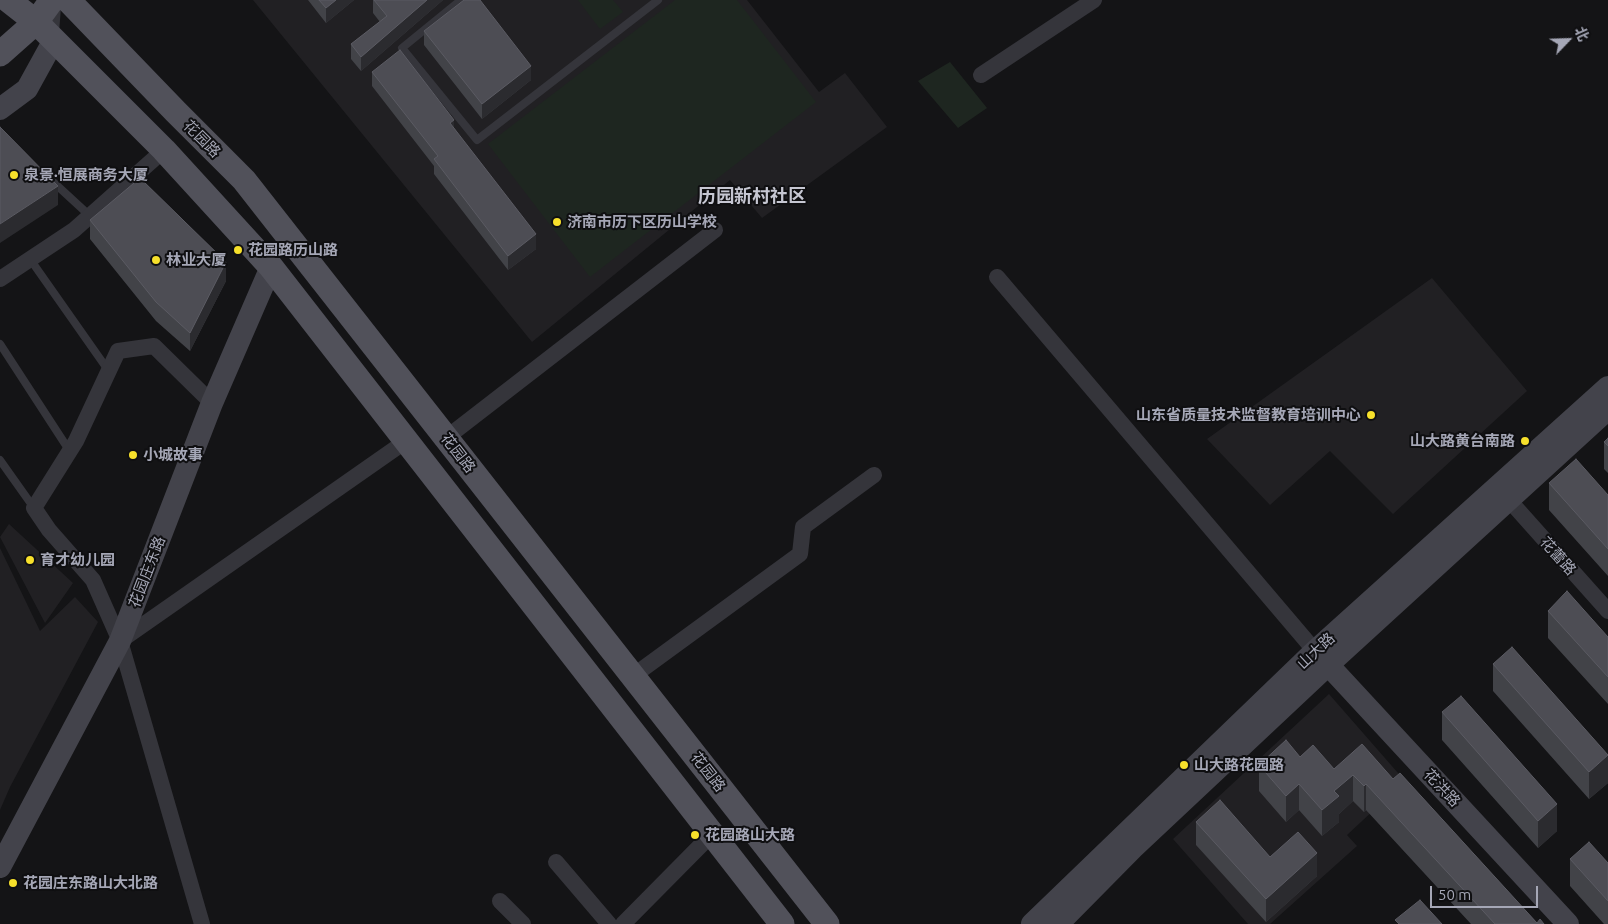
<!DOCTYPE html>
<meta charset="utf-8">
<style>
body{margin:0}
#map{position:relative;width:1608px;height:924px;overflow:hidden;background:#141416;font-family:Ubuntu,"Noto Sans SC",sans-serif}
canvas{display:block}
.north{position:absolute;left:1543px;top:15px;width:50px;height:50px;-webkit-text-stroke:4px #0f0f11;paint-order:stroke;rotate:66deg;font-size:14px;font-weight:700;line-height:20px;text-align:center;color:#a5a7b6}
.north::after{content:'';display:block;margin:auto;width:18px;height:22px;background:#a5a7b6;clip-path:polygon(50% 0,100% 100%,50% 72%,0 100%)}
.scale{position:absolute;left:1430px;top:886px;width:108px;height:22px;box-sizing:border-box;border:2px solid #a5a7b6;border-top:0;padding-left:6px;font-size:15px;line-height:18px;white-space:nowrap;color:#a5a7b6;-webkit-text-stroke:4px #0f0f11;paint-order:stroke}
</style>
<div id="map">
<canvas width="1608" height="924"></canvas>
<div class="north">北</div>
<div class="scale">50 m</div>
</div>
<script>
const context = document.querySelector('canvas').getContext('2d');
context.lineJoin = 'round';
function fill(path, color) { context.fillStyle = color; context.fill(path, 'evenodd'); }
const shape = rows => new Path2D(rows.map(r => 'M' + r).join(''));
function strokePath(path, color, width, dash) { context.strokeStyle = color; context.lineWidth = width; context.lineCap = dash ? 'butt' : 'round'; context.setLineDash(dash || []); context.stroke(path); }
function label(font, color, halo, rows, align = 'center') {
  context.font = font + ' Ubuntu,"Noto Sans SC",sans-serif'; context.lineWidth = 4; context.setLineDash([]); context.textBaseline = 'middle'; context.strokeStyle = halo; context.fillStyle = color; for (const [text, x, y, turn = 0] of rows) {
    context.save(); context.translate(x, y); context.rotate((+turn || 0) * Math.PI / 180); context.textAlign = isNaN(turn) ? turn : align; if (halo) context.strokeText(text, 0, 0); context.fillText(text, 0, 0); context.restore();
  }
}
fill(shape([
 [253,0,747,0,819,92,845,73,887,127,762,218,730,180,532,342],
 [1432,278,1527,391,1393,514,1330,451,1270,505,1207,439],
 [9,524,73,583,45,623,0,537],
 [0,548,40,631,75,597,98,622,10,787,0,810],
 [1329,694,1405,781,1347,835,1357,846,1270,924,1248,924,1173,839]
]), '#212023');
fill(shape([
 [578,0,613,0,623,12,600,29],
 [675,0,737,0,816,102,590,277,488,144],
 [950,62,987,108,958,128,918,81]
]), '#1e2620');
strokePath(shape([
 [461,0,402,48,477,140,658,0],
 [55,33,57,7],
 [51,180,89,215],
 [30,259,108,370],
 [0,344,69,450],
 [0,460,34,508]
]), '#35353b', 8);
strokePath(shape([
 [981,75,1094,0],
 [997,277,1315,651],
 [0,279,74,230,164,150],
 [446,438,715,230],
 [1509,500,1608,611],
 [120,641,406,441],
 [633,676,800,554,803,527,874,475],
 [556,862,609,924],
 [500,901,523,924],
 [202,924,120,641,93,580,49,530,34,508,76,441,118,351,154,346,212,403],
 [623,924,712,834]
]), '#35353b', 16);
strokePath(shape([
 [0,109,27,89,54,40],
 [1319,655,1568,924],
 [0,867,120,641,212,403,271,267],
 [1032,924,1315,651,1608,387],
 [1058,924,1133,848,1328,665,1608,409]
]), '#43434b', 22);
strokePath(shape([
 [8,0,36,22,164,150,271,267,782,924],
 [68,0,176,112,244,180,827,924],
 [0,54,36,22,52,0]
]), '#51515a', 25);
fill(shape([
 [308,0,354,0,326,23],
 [373,0,443,0,361,71,351,59,351,44,380,22,373,13],
 [424,31,531,80,482,119,424,45],
 [372,72,454,128,536,249,508,270,434,174,434,166,372,86],
 [90,220,226,281,190,351,156,321,90,239],
 [1608,438,1608,473,1604,469,1604,442],
 [1549,483,1608,495,1608,576,1549,510],
 [1548,611,1608,637,1608,704,1548,638],
 [1493,664,1608,783,1589,799,1493,691],
 [1442,712,1557,831,1538,848,1442,740],
 [1300,757,1334,769,1393,779,1537,923,1544,924,1471,924,1366,810,1364,812,1353,801,1339,814,1339,822,1322,836,1299,810,1286,822,1259,791,1259,765],
 [1196,822,1270,857,1317,876,1266,922,1196,845],
 [1570,859,1608,863,1608,924,1604,924,1570,886]
]), '#424348');
fill(shape([
 [336,0,354,0,326,23,326,8],
 [427,0,443,0,361,71,361,57],
 [531,66,531,80,482,119,482,104],
 [454,120,454,134,450,123],
 [58,186,58,205,0,243,0,224],
 [536,234,536,249,508,270,508,256],
 [226,262,226,281,190,351,190,333],
 [1608,755,1608,783,1589,799,1589,772],
 [1353,775,1353,801,1339,814,1339,822,1322,836,1322,810,1334,791],
 [1299,784,1299,810,1286,822,1286,796],
 [1366,784,1366,810,1364,812,1364,786],
 [1557,804,1557,831,1538,848,1538,821],
 [1317,853,1317,876,1266,922,1266,899]
]), '#2b2b2f');
const building = shape([
 [319,0,336,0,326,8,319,0],
 [374,0,427,0,361,57,351,44,387,16,374,0],
 [464,0,480,0,531,66,482,104,424,31,464,0],
 [400,50,454,120,450,123,536,234,508,256,434,159,438,156,372,72,400,50],
 [0,127,58,186,0,224,0,127],
 [140,178,226,262,190,333,156,302,90,220,140,178],
 [1608,438,1608,446,1604,442,1608,438],
 [1576,459,1608,495,1608,549,1549,483,1576,459],
 [1567,591,1608,637,1608,677,1548,611,1567,591],
 [1512,647,1608,755,1589,772,1493,664,1512,647],
 [1461,696,1557,804,1538,821,1442,712,1461,696],
 [1286,740,1300,757,1313,745,1334,769,1362,744,1393,779,1400,773,1537,923,1540,919,1544,924,1495,924,1366,784,1364,786,1353,775,1334,791,1339,796,1322,810,1299,784,1286,796,1259,765,1286,740],
 [1220,800,1270,857,1298,832,1317,853,1266,899,1196,822,1220,800],
 [1589,842,1608,863,1608,901,1570,859,1589,842],
 [1420,900,1442,924,1399,924,1395,920,1420,900]
]);
fill(building, '#4d4d54');
strokePath(building, '#5b5b63', 1);
for (const [x, y, r, color] of [
 [14,175,5,"#f7e02b"],
 [557,222,5,"#f7e02b"],
 [238,250,5,"#f7e02b"],
 [156,260,5,"#f7e02b"],
 [1371,415,5,"#f7e02b"],
 [1525,441,5,"#f7e02b"],
 [133,455,5,"#f7e02b"],
 [30,560,5,"#f7e02b"],
 [1184,765,5,"#f7e02b"],
 [695,835,5,"#f7e02b"],
 [13,883,5,"#f7e02b"]
]) { const dot = new Path2D(); dot.arc(x, y, r, 0, 2 * Math.PI); context.fillStyle = color; context.fill(dot); strokePath(dot, '#0f0f11', 2); }
label('15px', '#a5a7b6', '#0f0f11', [
 ["花园路",202,139,45],
 ["花园路",458,453,52],
 ["花蕾路",1558,556,48],
 ["花园庄东路",147,572,-69],
 ["山大路",1316,651,-43],
 ["花园路",708,772,52],
 ["花洪路",1442,788,47]
]);
label('bold 15px', '#a5a7b6', '#0f0f11', [
 ["泉景·恒展商务大厦",24,175],
 ["济南市历下区历山学校",567,222],
 ["花园路历山路",248,250],
 ["林业大厦",166,260],
 ["山东省质量技术监督教育培训中心",1361,415,"right"],
 ["山大路黄台南路",1515,441,"right"],
 ["小城故事",143,455],
 ["育才幼儿园",40,560],
 ["山大路花园路",1194,765],
 ["花园路山大路",705,835],
 ["花园庄东路山大北路",23,883]
], 'left');
label('bold 18px', '#c6c7d2', '#0f0f11', [
 ["历园新村社区",752,196]
]);
</script>
